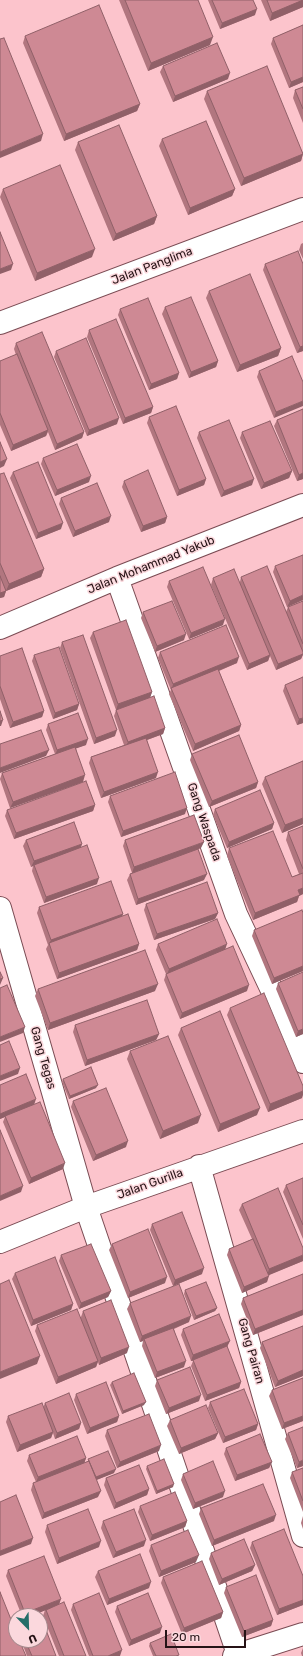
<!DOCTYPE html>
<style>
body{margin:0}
#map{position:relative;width:303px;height:1656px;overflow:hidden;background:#fcc4cc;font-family:Rubik,sans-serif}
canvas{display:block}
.north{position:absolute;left:8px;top:1608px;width:40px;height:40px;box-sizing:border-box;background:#fbd8dd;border:1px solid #a6898d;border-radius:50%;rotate:157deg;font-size:11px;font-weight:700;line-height:16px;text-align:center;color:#261316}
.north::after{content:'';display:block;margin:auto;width:14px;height:18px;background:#246e69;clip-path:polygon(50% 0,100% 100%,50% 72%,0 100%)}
.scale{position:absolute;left:165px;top:1630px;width:81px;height:18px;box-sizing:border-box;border:2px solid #261316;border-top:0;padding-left:5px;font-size:12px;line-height:14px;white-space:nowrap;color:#261316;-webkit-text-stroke:3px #fbd8dd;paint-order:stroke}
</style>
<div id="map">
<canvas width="303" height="1656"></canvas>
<div class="north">U</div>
<div class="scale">20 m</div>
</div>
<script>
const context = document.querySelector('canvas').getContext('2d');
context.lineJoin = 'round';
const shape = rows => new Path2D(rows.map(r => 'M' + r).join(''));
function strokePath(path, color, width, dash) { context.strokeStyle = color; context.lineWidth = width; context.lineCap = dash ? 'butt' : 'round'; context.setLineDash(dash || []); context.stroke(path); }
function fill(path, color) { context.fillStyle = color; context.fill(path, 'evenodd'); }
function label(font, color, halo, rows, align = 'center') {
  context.font = font + ' Rubik,sans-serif'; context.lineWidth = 3; context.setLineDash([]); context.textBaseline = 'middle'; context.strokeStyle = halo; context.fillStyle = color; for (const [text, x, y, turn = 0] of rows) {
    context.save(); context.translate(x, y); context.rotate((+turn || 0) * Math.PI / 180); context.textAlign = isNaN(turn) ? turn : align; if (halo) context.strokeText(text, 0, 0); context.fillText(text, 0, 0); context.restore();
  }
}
const minor = shape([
 [0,323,303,209],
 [117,578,236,914,277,1001,303,1062],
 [0,628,117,578,303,505],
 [0,908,86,1207,238,1654],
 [199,1166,303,1536],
 [0,1242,86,1207,303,1131],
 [234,1656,303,1634]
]);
strokePath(minor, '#7a4b53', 24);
strokePath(minor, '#fff', 22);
fill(shape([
 [119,0,198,0,210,45,148,71],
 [208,0,253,0,255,15,220,29],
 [261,0,303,0,303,7,270,21],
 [303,25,303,82,289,88,271,44,273,38],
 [25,36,140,104,137,111,64,141,23,43],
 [163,66,228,79,173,102,160,72],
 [303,87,303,123,293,98,295,90],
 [207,91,303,153,301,161,241,186,204,99],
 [162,139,235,189,232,196,188,215,159,146],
 [78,142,157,216,154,224,113,241,75,150],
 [3,189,92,257,35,281,0,197],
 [303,243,303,259,299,250,301,244],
 [265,264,303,264,303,351,297,353,263,270],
 [209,291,281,348,278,356,237,372,206,298],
 [165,307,218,361,216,367,189,378,162,314],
 [120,309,179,373,177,379,149,390,118,315],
 [89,330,153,407,151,413,123,424,87,337],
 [16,343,84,432,82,438,55,450,48,432,46,436,11,451,0,425,0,361,16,355,14,349],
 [56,351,117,424,87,436,54,357],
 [259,371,303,382,274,418,257,377],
 [303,409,303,479,297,481,274,426,277,420],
 [149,417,206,479,204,485,177,496,147,423],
 [199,432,252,485,221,497,197,438],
 [242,432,292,471,289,478,261,489,240,438],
 [43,458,89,482,55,496,41,464],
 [13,472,61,529,36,539,10,478],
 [0,474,44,569,41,577,6,591,4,597,0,598],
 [124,481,167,517,165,523,141,532,122,487],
 [61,498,109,522,73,537,59,504],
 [275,566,303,600,287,607,273,572],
 [241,577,286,612,288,607,303,601,303,655,301,659,276,670,270,656,268,661,247,670,211,585,213,578,240,582],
 [169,581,223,625,189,639,167,587],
 [143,612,184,640,155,652,141,618],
 [93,632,152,692,150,697,165,728,163,734,147,740,156,778,101,798,89,763,91,757,124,745,114,716,116,710,90,638],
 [62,642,115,736,94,744,60,648],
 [160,652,237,663,219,671,241,725,239,731,193,751,169,694,171,690,158,658],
 [34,655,79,704,77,710,53,719,32,661],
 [0,656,44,711,42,717,10,728,0,699],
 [285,685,303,723,297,725,283,691],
 [48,724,86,745,76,748,83,782,10,808,0,779,2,773,55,754,46,730],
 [192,754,258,782,256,788,209,807,190,760],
 [303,761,303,824,282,833,262,784,265,777],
 [110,796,185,814,121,837,108,802],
 [95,805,93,811,14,839,5,816,7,810],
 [215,809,274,823,272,829,227,848,213,815],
 [303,826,303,894,299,896,297,902,253,920,227,856,229,848,292,877,299,874,286,840,288,832],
 [26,840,82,844,80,848,97,884,44,903,32,871,33,866,31,867,23,846],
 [125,840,201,848,198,849,204,880,136,905,127,880,130,874,132,873,123,846],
 [146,904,218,913,215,919,154,940,144,910],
 [39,907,123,914,122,917,139,944,137,950,57,979,46,949,48,945,37,913],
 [303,913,303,971,272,984,252,936,254,930],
 [158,944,226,949,247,991,180,1019,164,980,166,974,156,950],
 [278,983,303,1034,296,1037,276,989],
 [38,989,155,991,48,1030,35,996],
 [230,1008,302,1098,268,1112,227,1015],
 [75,1025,159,1034,156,1040,85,1066,73,1032],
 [181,1028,257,1115,218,1132,178,1035],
 [130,1051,198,1123,160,1139,127,1059],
 [63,1079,96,1088,69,1099,62,1082],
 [0,1085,34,1105,63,1169,29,1184,3,1122,5,1117,0,1119],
 [73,1101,126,1147,93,1161,71,1107],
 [303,1178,303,1239,283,1192,286,1185],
 [242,1204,303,1261,268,1275,267,1282,242,1293,227,1255,229,1249,252,1239,239,1210],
 [152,1224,202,1274,173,1286,150,1230],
 [112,1244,165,1283,128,1298,109,1250],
 [61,1255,111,1291,108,1297,79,1309,59,1261],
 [15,1273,73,1304,71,1310,31,1326,12,1279],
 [303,1274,303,1315,253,1335,241,1304,243,1298],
 [185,1290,217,1308,215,1311,194,1320,184,1294],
 [130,1303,189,1322,174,1329,184,1367,155,1378,142,1346,143,1341,140,1342,127,1309],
 [83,1311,127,1353,99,1365,98,1362,96,1367,56,1384,35,1331,37,1325,81,1317],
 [303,1326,303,1376,275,1387,260,1348,262,1342],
 [183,1329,227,1347,241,1382,239,1388,205,1401,191,1366,193,1361,191,1361,181,1335],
 [303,1378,303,1421,282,1429,269,1396,272,1390],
 [157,1380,199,1401,166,1414,155,1386],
 [112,1382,144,1405,122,1414,110,1385],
 [76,1394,119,1416,117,1422,87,1434,74,1400],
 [210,1402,258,1424,256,1430,223,1443,208,1408],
 [45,1403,81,1423,79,1429,55,1439,53,1433,51,1438,17,1452,6,1422,8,1416,43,1408],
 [170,1420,218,1433,215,1439,179,1454,167,1426],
 [107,1430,159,1451,117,1468,105,1436],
 [288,1433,303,1466,297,1468,285,1439],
 [226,1448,272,1462,269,1468,235,1481,224,1454],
 [29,1455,86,1458,84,1463,88,1461,88,1459,114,1473,96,1480,98,1497,42,1519,31,1490,33,1483,36,1482,27,1461],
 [147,1466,173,1487,156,1494,146,1469],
 [303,1468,303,1512,290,1478,292,1472],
 [183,1474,223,1497,193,1509,181,1480],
 [106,1478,149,1489,147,1495,114,1509,104,1485],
 [140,1506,187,1521,185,1527,150,1541,138,1512],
 [201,1508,274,1521,212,1546,199,1514],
 [303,1516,303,1529,301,1523],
 [103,1521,144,1546,113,1558,101,1528],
 [47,1525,99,1547,57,1564,45,1532],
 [252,1542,303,1576,303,1605,277,1615,250,1548],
 [151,1545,196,1562,159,1577,149,1551],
 [211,1553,255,1565,252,1571,219,1585,209,1559],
 [8,1570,59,1604,86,1656,59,1656,43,1616,45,1610,31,1616,22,1616,6,1576],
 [98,1571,149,1588,107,1605,95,1577],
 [163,1577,223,1612,221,1618,182,1634,161,1583],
 [226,1587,273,1620,271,1626,242,1637,224,1593],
 [73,1604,120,1656,89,1656,71,1610],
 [117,1606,160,1633,129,1646,115,1612],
 [21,1640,40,1640,56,1656,27,1656],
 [150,1643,179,1656,153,1656,149,1646],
 [303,1648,303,1656,302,1656,301,1653]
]), '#b1767f');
fill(shape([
 [303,0,303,7,270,21,272,13],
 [257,9,255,15,220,29,222,23],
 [213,37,210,45,148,71,151,63],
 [230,73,228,79,173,102,175,96],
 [303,77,303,82,289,88,291,82],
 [140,104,137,111,64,141,66,134],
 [43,134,41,141,0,158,0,152],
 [303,154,301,161,241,186,244,178],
 [235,189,232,196,188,215,190,208],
 [157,216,154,224,113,241,116,234],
 [95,249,92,257,35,281,37,273],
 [13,264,11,270,0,274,0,269],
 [303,346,303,351,297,353,300,347],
 [281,348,278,356,237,372,240,365],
 [218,361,216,367,189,378,191,372],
 [179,373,177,379,149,390,151,384],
 [303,401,303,406,274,418,276,412],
 [153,407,151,413,123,424,125,418],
 [119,418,117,424,87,436,89,430],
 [48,430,46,436,11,451,13,445],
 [84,432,82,438,55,450,57,444],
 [7,459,4,466,0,468,0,462],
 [292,471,289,478,261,489,264,483],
 [303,473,303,479,297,481,299,475],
 [91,476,89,482,55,496,57,490],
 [206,479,204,485,177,496,179,490],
 [254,479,252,485,221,497,224,491],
 [111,516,109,522,73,537,75,531],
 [167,517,165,523,141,532,143,526],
 [63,523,61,529,36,539,38,533],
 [44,569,41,577,6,591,4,597,0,598,0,593,6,591,9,584],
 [303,595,303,600,287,607,290,601],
 [225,619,223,625,189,639,191,633],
 [186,634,184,640,155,652,157,646],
 [303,654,301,659,276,670,278,664],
 [270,655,268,661,247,670,249,664],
 [239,657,237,663,172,690,172,689,173,684],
 [152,692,150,698,116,710,118,704],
 [79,704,77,710,53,719,55,713],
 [44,711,42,717,10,728,13,722],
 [303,718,303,723,297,725,299,719],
 [3,720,1,726,0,726,0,721],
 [241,725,239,731,193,751,195,744],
 [165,728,163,734,125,748,128,742],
 [117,730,115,736,94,744,96,738],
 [88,739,86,745,55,756,57,750],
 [49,750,46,756,0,773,0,768],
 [158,772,156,778,101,798,104,792],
 [85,775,83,782,10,808,13,802],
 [258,782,256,788,209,807,212,801],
 [95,805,93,811,14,839,16,833],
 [187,808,185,814,121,837,123,831],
 [303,818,303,824,282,833,285,825],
 [274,823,272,829,227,848,229,842],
 [204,842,201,848,132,873,134,867],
 [82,844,80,850,34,865,33,866,31,867,34,861],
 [207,874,204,880,136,905,138,899],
 [99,878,97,884,44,903,46,897],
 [303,888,303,894,299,896,297,902,253,920,255,913,298,890],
 [218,913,215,919,154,940,157,934],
 [123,914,120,920,49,944,51,940],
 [139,944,137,950,57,979,59,973],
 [227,944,225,950,167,975,169,969],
 [303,966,303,971,272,984,274,978],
 [3,978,0,985,0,979],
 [158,984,155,991,48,1030,50,1023],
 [249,985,247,991,180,1019,182,1013],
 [25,1027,23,1033,0,1042,0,1037],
 [303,1029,303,1034,296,1037,298,1031],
 [159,1034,156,1040,85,1066,87,1060],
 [20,1068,18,1074,0,1081,0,1076],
 [98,1085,96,1088,69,1099,70,1096],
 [303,1091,303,1095,302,1098,268,1112,270,1104],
 [36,1099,34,1105,0,1119,0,1114],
 [260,1108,257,1115,218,1132,220,1124],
 [201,1115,198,1123,160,1139,163,1131],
 [128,1141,126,1147,93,1161,96,1155],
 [65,1163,63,1169,29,1184,31,1178],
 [23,1186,21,1192,0,1201,0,1196],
 [303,1255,303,1261,267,1276,269,1269],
 [204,1268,202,1274,173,1286,175,1280],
 [269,1276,267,1282,242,1293,244,1287],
 [167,1277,165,1283,128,1298,130,1292],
 [111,1291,108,1297,79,1309,81,1303],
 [73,1304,71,1310,31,1326,33,1320],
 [217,1308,215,1311,194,1320,196,1316],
 [303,1310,303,1315,253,1335,255,1329],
 [191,1316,189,1322,144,1341,144,1339,143,1341,140,1342,142,1336],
 [230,1341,227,1347,191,1361,193,1355],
 [129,1347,127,1353,99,1365,101,1358],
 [40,1356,37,1364,0,1379,0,1372],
 [98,1361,96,1367,56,1384,58,1377],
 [186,1361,184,1367,155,1378,157,1372],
 [303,1370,303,1376,275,1387,278,1381],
 [241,1382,239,1388,205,1401,207,1395],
 [201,1395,199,1401,166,1414,169,1408],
 [146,1402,144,1405,122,1414,123,1411],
 [119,1416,117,1422,87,1434,90,1428],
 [303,1416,303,1421,282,1429,284,1423],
 [81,1423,79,1429,55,1439,57,1433],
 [258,1424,256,1430,223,1443,225,1437],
 [53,1432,51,1438,17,1452,20,1445],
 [218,1433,215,1439,179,1454,181,1448],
 [161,1445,159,1451,117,1468,120,1462],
 [86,1458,84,1464,36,1483,38,1477],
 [303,1460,303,1466,297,1468,299,1462],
 [272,1462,269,1468,235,1481,237,1475],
 [116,1469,114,1473,94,1481,96,1477],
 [174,1484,173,1487,156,1494,157,1491],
 [149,1489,147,1495,114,1509,116,1503],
 [101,1491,98,1497,42,1519,44,1513],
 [225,1491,223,1497,193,1509,195,1503],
 [276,1515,274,1521,212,1546,214,1540],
 [187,1521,185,1527,150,1541,152,1535],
 [33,1538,31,1544,0,1556,0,1551],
 [146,1540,144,1546,113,1558,116,1552],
 [101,1541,99,1547,57,1564,59,1558],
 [199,1555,196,1562,159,1577,161,1571],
 [255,1565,252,1571,219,1585,222,1579],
 [151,1582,149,1588,107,1605,109,1599],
 [61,1599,59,1605,31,1616,24,1616,25,1613],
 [303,1600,303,1605,277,1615,279,1609],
 [223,1612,221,1618,182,1634,184,1628],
 [273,1620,271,1626,242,1637,244,1631],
 [162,1627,160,1633,129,1646,131,1640],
 [122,1650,120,1656,108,1656]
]), '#906068');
const building = shape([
 [125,0,198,0,213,37,151,63,125,0],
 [212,0,253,0,257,9,222,23,212,0],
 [267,0,303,0,272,13,267,0],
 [99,5,140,104,66,134,25,36,99,5],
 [303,25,303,77,291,82,273,38,303,25],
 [4,38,43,134,0,152,0,39,4,38],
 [217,43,230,73,175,96,163,66,217,43],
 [267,66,303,154,244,178,207,91,267,66],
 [303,87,303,109,295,90,303,87],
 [206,121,235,189,190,208,162,139,206,121],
 [119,125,157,216,116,234,78,142,119,125],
 [60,165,95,249,37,273,3,189,60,165],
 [0,232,13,264,0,269,0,232],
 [298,251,303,264,303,346,300,347,265,264,298,251],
 [250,274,281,348,240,365,209,291,250,274],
 [191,297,218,361,191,372,165,307,191,297],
 [148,298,179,373,151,384,120,309,148,298],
 [116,319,153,407,125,418,89,330,116,319],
 [42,332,84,432,57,444,16,343,42,332],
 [86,338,119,418,89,430,56,351,86,338],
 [17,354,48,430,13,445,0,413,0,361,17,354],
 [292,356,303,382,303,401,276,412,259,371,292,356],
 [176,406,206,479,179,490,149,417,176,406],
 [303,409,303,473,299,475,277,420,303,409],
 [229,420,254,479,224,491,199,432,229,420],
 [270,421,292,471,264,483,242,432,270,421],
 [0,442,7,459,0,462,0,442],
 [77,444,91,476,57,490,43,458,77,444],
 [38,462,63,523,38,533,13,472,38,462],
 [148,470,167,517,143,526,124,481,148,470],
 [4,473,44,569,9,584,0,563,0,474,4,473],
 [97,483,111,516,75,531,61,498,97,483],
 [303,555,303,595,290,601,275,566,303,555],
 [267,566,303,652,303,654,278,664,241,577,267,566],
 [203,567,225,619,191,633,169,581,203,567],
 [234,569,270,655,249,664,213,578,234,569],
 [0,576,6,591,0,593,0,576],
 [172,601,186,634,157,646,143,612,172,601],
 [303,601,303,644,288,607,303,601],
 [126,620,152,692,118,704,93,632,126,620],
 [226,625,239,657,173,684,160,652,226,625],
 [83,635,117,730,96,738,62,642,83,635],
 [59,647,79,704,55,713,34,655,59,647],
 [22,648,44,711,13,722,0,686,0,656,22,648],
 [218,669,241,725,195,744,171,688,218,669],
 [303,677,303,718,299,719,285,685,303,677],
 [154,696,165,728,128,742,116,710,154,696],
 [0,711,3,720,0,721,0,711],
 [78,713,88,739,57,750,48,724,78,713],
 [41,730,49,750,0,768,0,744,41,730],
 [239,735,258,782,212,801,192,754,239,735],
 [146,738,158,772,104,792,91,757,146,738],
 [75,747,85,775,13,802,2,773,75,747],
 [303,761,303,818,285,825,265,777,303,761],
 [175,772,187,808,123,831,110,796,175,772],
 [86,781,95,805,16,833,7,810,86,781],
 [260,790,274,823,229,842,215,809,260,790],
 [194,815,204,842,134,867,125,840,194,815],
 [74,822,82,844,34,861,26,840,74,822],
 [303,826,303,869,288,832,303,826],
 [273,831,292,877,303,873,303,888,298,890,300,895,255,913,229,848,273,831],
 [87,845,99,878,46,897,34,865,87,845],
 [198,849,207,874,138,899,130,874,198,849],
 [111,881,123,914,51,940,39,907,111,881],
 [207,882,218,913,157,934,146,904,207,882],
 [302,910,303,913,303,966,274,978,254,930,302,910],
 [128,914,139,944,59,973,49,943,128,914],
 [217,919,227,944,169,969,158,944,217,919],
 [233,946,249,985,182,1013,166,974,233,946],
 [145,950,158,984,50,1023,38,989,145,950],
 [0,972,3,978,0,979,0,972],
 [303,972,303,1029,298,1031,278,983,303,972],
 [7,985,25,1027,0,1037,0,988,7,985],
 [264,993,303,1086,303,1091,270,1104,230,1008,264,993],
 [147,1000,159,1034,87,1060,75,1025,147,1000],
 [220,1011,260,1108,220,1124,181,1028,220,1011],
 [168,1036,201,1115,163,1131,130,1051,168,1036],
 [9,1041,20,1068,0,1076,0,1045,9,1041],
 [91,1067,98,1085,70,1096,63,1079,91,1067],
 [26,1074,36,1099,0,1114,0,1085,26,1074],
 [106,1088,128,1141,96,1155,73,1101,106,1088],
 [40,1102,65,1163,31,1178,5,1116,40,1102],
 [0,1130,23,1186,0,1196,0,1130],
 [303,1178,303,1225,286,1185,303,1178],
 [278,1188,303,1248,303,1255,269,1269,242,1204,278,1188],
 [182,1212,204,1268,175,1280,152,1224,182,1212],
 [148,1229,167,1277,130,1292,112,1244,148,1229],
 [253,1239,269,1276,244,1287,229,1249,253,1239],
 [91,1244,111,1291,81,1303,61,1255,91,1244],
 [55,1257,73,1304,33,1320,15,1273,55,1257],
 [303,1274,303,1310,255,1329,243,1298,303,1274],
 [9,1280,40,1356,0,1372,0,1284,9,1280],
 [206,1282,217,1308,196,1316,185,1290,206,1282],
 [179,1284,191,1316,142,1336,130,1303,179,1284],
 [111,1300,129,1347,101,1358,83,1311,111,1300],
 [77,1309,98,1361,58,1377,37,1325,77,1309],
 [219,1314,230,1341,193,1355,183,1329,219,1314],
 [303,1326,303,1370,278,1381,262,1342,303,1326],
 [173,1328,186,1361,157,1372,144,1339,173,1328],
 [227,1346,241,1382,207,1395,193,1360,227,1346],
 [190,1367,201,1395,169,1408,157,1380,190,1367],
 [134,1373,146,1402,123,1411,112,1382,134,1373],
 [303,1378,303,1416,284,1423,272,1390,303,1378],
 [106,1382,119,1416,90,1428,76,1394,106,1382],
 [244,1389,258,1424,225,1437,210,1402,244,1389],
 [69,1393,81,1423,57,1433,45,1403,69,1393],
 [42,1403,53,1432,20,1445,8,1416,42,1403],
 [206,1405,218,1433,181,1448,170,1420,206,1405],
 [149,1414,161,1445,120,1462,107,1430,149,1414],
 [303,1427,303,1460,299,1462,288,1433,303,1427],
 [260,1434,272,1462,237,1475,226,1448,260,1434],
 [77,1436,86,1458,38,1477,29,1455,77,1436],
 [108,1451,116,1469,96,1477,88,1459,108,1451],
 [164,1459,174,1484,157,1491,147,1466,164,1459],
 [89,1461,101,1491,44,1513,33,1483,89,1461],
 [213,1461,225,1491,195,1503,183,1474,213,1461],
 [139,1465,149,1489,116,1503,106,1478,139,1465],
 [303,1468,303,1501,292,1472,303,1468],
 [263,1484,276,1515,214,1540,201,1508,263,1484],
 [175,1492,187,1521,152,1535,140,1506,175,1492],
 [16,1495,33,1538,0,1551,0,1502,16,1495],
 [88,1509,101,1541,59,1558,47,1525,88,1509],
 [134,1509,146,1540,116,1552,103,1521,134,1509],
 [284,1529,303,1576,303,1600,279,1609,252,1542,284,1529],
 [188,1530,199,1555,161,1571,151,1545,188,1530],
 [244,1539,255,1565,222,1579,211,1553,244,1539],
 [140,1554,151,1582,109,1599,98,1571,140,1554],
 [44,1556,61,1599,25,1613,8,1570,44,1556],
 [202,1561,223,1612,184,1628,163,1577,202,1561],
 [256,1575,273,1620,244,1631,226,1587,256,1575],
 [0,1592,16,1632,16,1640,19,1640,26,1656,0,1656,0,1592],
 [99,1593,122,1650,108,1656,93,1656,73,1604,99,1593],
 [148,1593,162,1627,131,1640,117,1606,148,1593],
 [64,1602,86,1656,64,1656,46,1610,64,1602],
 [40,1617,41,1617,56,1656,32,1656,25,1640,40,1640,40,1617],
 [171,1634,179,1655,176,1656,156,1656,150,1643,171,1634]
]);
fill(building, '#ce8994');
strokePath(building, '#906068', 1);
label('12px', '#261316', '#fbd8dd', [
 ["Jalan Panglima",152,266,-21],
 ["Jalan Mohammad Yakub",151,565,-22],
 ["Gang Waspada",204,822,71],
 ["Gang Tegas",43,1058,74],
 ["Jalan Gurilla",150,1184,-20],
 ["Gang Pairan",251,1351,74]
]);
</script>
